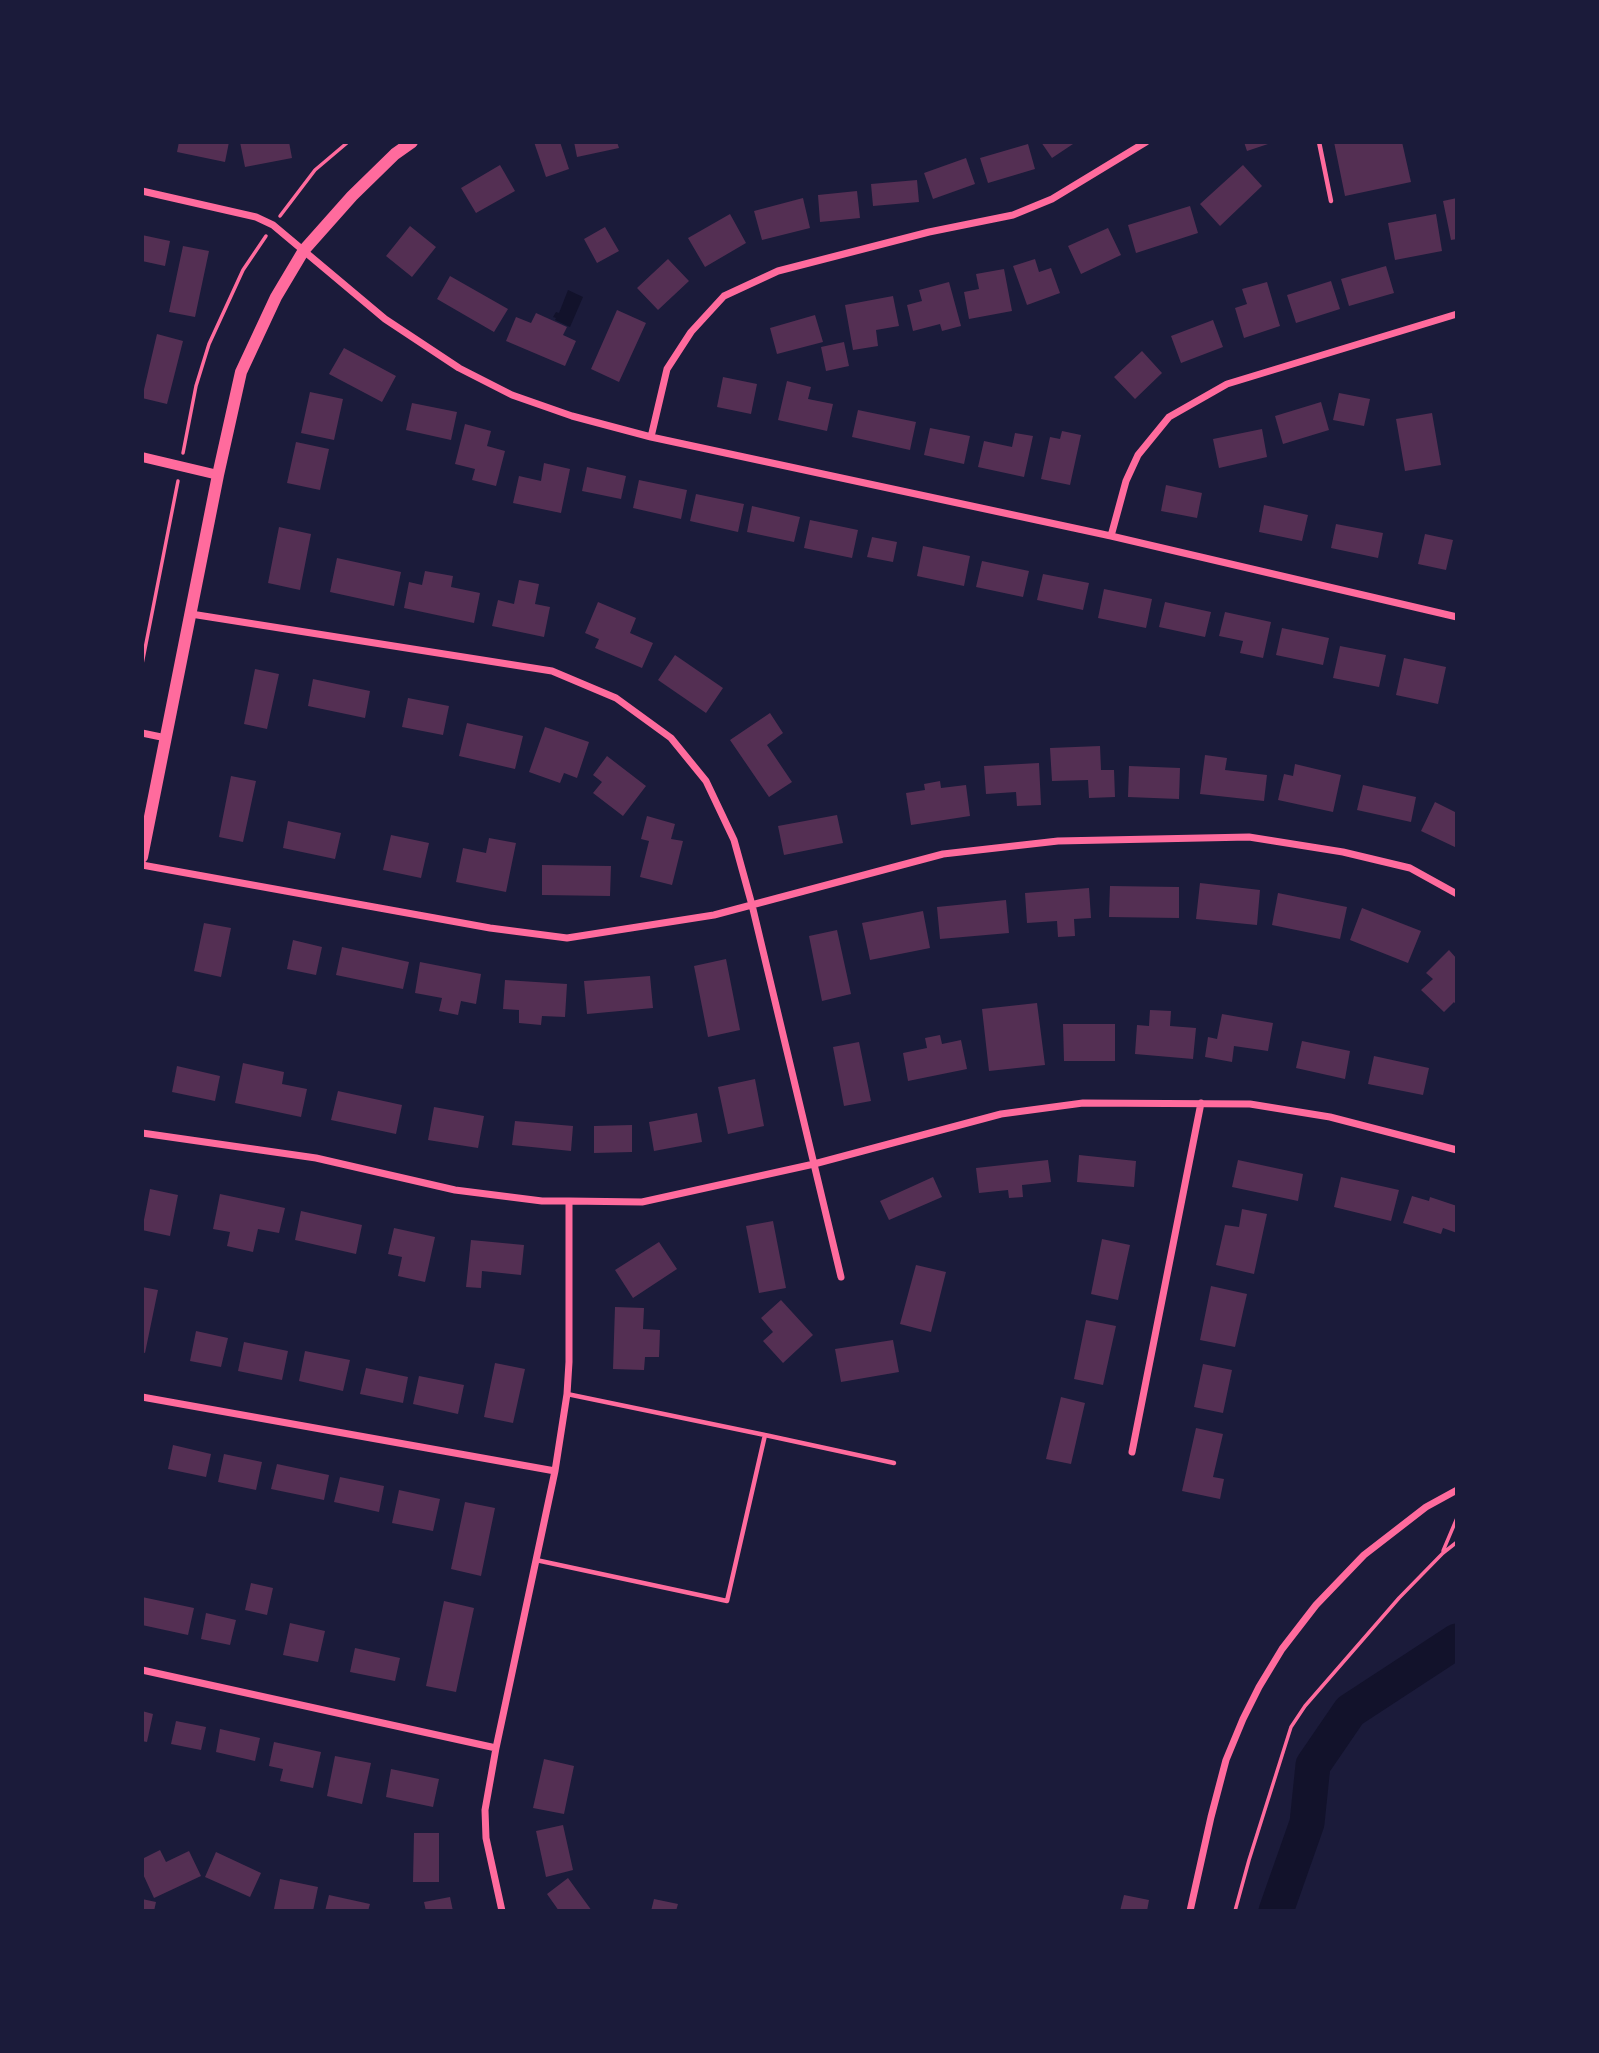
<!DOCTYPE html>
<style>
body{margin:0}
#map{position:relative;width:1599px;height:2053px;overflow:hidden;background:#1b1b3a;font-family:Quicksand,sans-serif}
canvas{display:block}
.frame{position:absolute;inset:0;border:144px solid #1b1b3a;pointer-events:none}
</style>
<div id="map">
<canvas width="1599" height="2053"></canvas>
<div class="frame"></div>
</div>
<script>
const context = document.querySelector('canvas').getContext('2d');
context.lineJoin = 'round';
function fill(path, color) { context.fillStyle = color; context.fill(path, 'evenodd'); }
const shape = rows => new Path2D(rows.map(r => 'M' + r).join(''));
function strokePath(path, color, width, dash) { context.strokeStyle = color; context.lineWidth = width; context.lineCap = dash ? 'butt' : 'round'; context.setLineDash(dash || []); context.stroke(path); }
fill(shape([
 [568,290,583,297,570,327,555,320,556,318,553,317,556,312,559,313]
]), '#12122b');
strokePath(shape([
 [1276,1911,1307,1823,1313,1765,1350,1711,1457,1641]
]), '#12122b', 35);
fill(shape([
 [179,142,229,142,225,162,177,152],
 [240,142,289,142,292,158,245,167],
 [534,142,560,142,569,169,546,177],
 [574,142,617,142,619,148,577,157],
 [1041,142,1076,142,1052,158],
 [1244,142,1274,142,1247,151],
 [1334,142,1402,142,1411,182,1345,196],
 [1028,144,1035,169,988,183,980,158],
 [966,158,975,184,933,199,924,173],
 [500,165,515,191,476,213,461,188],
 [1243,165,1262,186,1220,226,1200,204],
 [917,180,919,202,873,206,871,184],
 [857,191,860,218,820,222,818,195],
 [803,198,810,228,762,240,754,211],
 [1457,198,1457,239,1451,240,1443,201],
 [1190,206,1198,233,1136,253,1128,225],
 [730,214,746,243,705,267,688,238],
 [1436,214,1442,251,1395,260,1388,223],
 [410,226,436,247,412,277,386,256],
 [605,227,619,251,597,263,584,239],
 [1108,228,1121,255,1081,274,1068,246],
 [142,235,170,241,165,266,142,261],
 [183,246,209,251,195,317,169,312],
 [668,259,689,281,658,310,637,288],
 [1035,259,1039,272,1051,268,1060,293,1027,305,1013,266],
 [1386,266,1394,293,1349,306,1341,279],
 [1004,269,1012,311,969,319,964,292,979,289,976,274],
 [450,276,508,309,494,332,437,299],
 [1331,281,1340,309,1296,323,1287,295],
 [949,282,961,326,942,331,940,324,913,331,907,305,922,301,919,290],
 [1267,282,1280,326,1244,338,1235,308,1247,304,1242,289],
 [893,296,899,326,876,330,878,346,853,350,845,305],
 [617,310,646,323,619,382,591,369],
 [536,313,567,327,563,335,576,341,565,366,506,341,516,317,531,323],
 [815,315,823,342,777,354,770,328],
 [1213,320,1223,347,1181,363,1171,336],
 [157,334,183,341,167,404,142,398],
 [844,342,849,366,826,371,821,347],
 [344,348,396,376,382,402,329,374],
 [1142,351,1162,373,1135,399,1114,377],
 [723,377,757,384,751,414,717,407],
 [787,381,811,387,808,399,833,404,827,431,778,420],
 [310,392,343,399,334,440,301,433],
 [1339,393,1370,399,1364,426,1333,420],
 [1321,402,1329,430,1283,444,1275,416],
 [412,403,457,412,451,440,406,430],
 [858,410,916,422,910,450,852,437],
 [1432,413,1441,465,1405,471,1396,419],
 [465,424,491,431,487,446,505,451,496,486,472,480,475,469,455,464],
 [930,428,970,436,964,464,924,455],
 [1262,429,1267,457,1219,468,1213,439],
 [1062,431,1081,435,1070,485,1041,479,1050,437,1060,439],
 [1015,433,1033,436,1024,477,978,467,984,441,1012,447],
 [296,442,329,449,320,490,287,483],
 [544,463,570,469,561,513,513,503,519,476,541,481],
 [587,467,626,476,621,499,582,491],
 [639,480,687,490,681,519,633,508],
 [1166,485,1202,493,1197,518,1161,511],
 [696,494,744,504,738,532,690,521],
 [1264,505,1308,515,1302,541,1259,532],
 [752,506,800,517,794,542,747,532],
 [810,520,858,530,852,558,804,548],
 [1336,524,1383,533,1378,558,1331,548],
 [279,527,311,534,300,590,268,583],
 [1425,534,1453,540,1446,570,1418,564],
 [872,537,897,542,893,562,867,557],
 [923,546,970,556,964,586,917,576],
 [337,558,401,572,394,606,330,592],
 [982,561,1029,571,1023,597,976,587],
 [425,571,453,576,451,587,480,593,474,623,404,608,409,582,422,585],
 [1043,574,1089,583,1083,610,1037,600],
 [519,580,539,584,535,604,550,607,544,637,492,626,498,600,514,604],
 [1104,589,1152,599,1146,628,1098,618],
 [598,602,636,618,630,633,653,643,642,668,595,648,599,639,585,633],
 [1165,602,1211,612,1205,637,1159,627],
 [1225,612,1271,622,1263,658,1240,653,1243,641,1219,636],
 [1282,628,1329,638,1323,665,1276,655],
 [1340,646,1386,655,1379,687,1333,678],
 [675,655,723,688,706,713,658,680],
 [1404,658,1446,667,1438,704,1396,695],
 [255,669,279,674,267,729,244,724],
 [313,679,370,691,365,718,308,706],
 [408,698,449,706,443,735,402,727],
 [770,713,783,733,767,745,792,782,769,797,730,740],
 [467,723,523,736,515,769,459,756],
 [545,727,589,742,577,778,564,773,560,783,529,772],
 [1100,746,1101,770,1114,770,1115,797,1089,798,1088,780,1052,781,1050,748],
 [1205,755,1227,758,1225,770,1267,775,1264,801,1200,794],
 [607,756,646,786,623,816,593,793,602,782,593,775],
 [1039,763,1041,805,1017,806,1016,792,986,794,984,766],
 [1295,764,1341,775,1333,812,1278,800,1284,774,1293,776],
 [1129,766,1180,768,1179,799,1128,797],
 [231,776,256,781,243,842,219,837],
 [940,781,941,788,966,785,970,816,911,825,906,793,925,790,924,784],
 [1363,785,1416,797,1411,822,1357,810],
 [1435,802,1457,813,1457,848,1421,831],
 [837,815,843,843,784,855,778,826],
 [647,816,675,824,671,839,683,841,672,885,640,877,649,841,641,839],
 [288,821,341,833,335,859,283,848],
 [391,835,429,843,421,878,383,870],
 [489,838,516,843,506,892,456,882,463,848,486,853],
 [542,865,611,866,610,896,542,895],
 [1200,883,1260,890,1257,925,1196,919],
 [1110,886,1179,887,1179,918,1109,917],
 [1089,888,1091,918,1074,919,1075,936,1058,937,1057,921,1027,923,1025,893],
 [1278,893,1347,907,1340,939,1272,925],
 [1006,900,1009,933,940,939,937,907],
 [1362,908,1421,931,1408,963,1350,940],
 [923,911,930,948,870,960,862,923],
 [204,923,231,928,221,977,194,971],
 [837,930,851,994,822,1001,809,936],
 [293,940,322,947,316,975,287,969],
 [342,947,409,962,403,989,336,975],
 [1449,950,1457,959,1457,1006,1454,1002,1444,1012,1421,990,1433,979,1426,973],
 [726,959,740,1030,708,1037,694,966],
 [420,962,481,974,476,1004,461,1001,458,1015,439,1011,442,998,415,993],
 [650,976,653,1008,587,1014,584,981],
 [505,980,567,984,565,1017,542,1016,541,1025,519,1023,519,1010,503,1009],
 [1037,1003,1045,1065,989,1071,982,1009],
 [1150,1010,1171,1011,1170,1026,1196,1028,1193,1059,1135,1054,1137,1025,1149,1026],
 [1222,1014,1273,1023,1268,1051,1234,1046,1232,1062,1205,1057,1208,1037,1217,1039],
 [1063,1024,1115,1024,1115,1061,1064,1061],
 [940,1035,942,1044,961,1040,967,1069,908,1081,903,1053,927,1048,925,1038],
 [1302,1041,1350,1051,1345,1079,1296,1068],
 [859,1042,871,1101,844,1106,833,1047],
 [1374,1056,1429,1068,1423,1095,1368,1084],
 [243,1063,284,1072,282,1084,307,1089,301,1117,235,1103],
 [177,1066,220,1076,215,1101,172,1092],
 [755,1079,764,1126,728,1134,718,1087],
 [338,1091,402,1105,396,1134,331,1120],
 [434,1107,484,1116,478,1148,428,1140],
 [697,1113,702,1142,654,1151,649,1122],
 [515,1121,573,1126,571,1151,512,1145],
 [632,1125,632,1152,594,1153,594,1126],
 [1079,1155,1136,1161,1134,1187,1077,1182],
 [1048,1160,1051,1182,1022,1185,1023,1197,1009,1198,1008,1190,979,1193,976,1168],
 [1238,1160,1303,1174,1298,1201,1232,1187],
 [933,1177,942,1197,889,1220,880,1201],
 [1341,1177,1399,1190,1391,1221,1334,1207],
 [150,1189,178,1195,170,1236,142,1230],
 [220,1194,285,1208,279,1233,258,1229,253,1252,227,1246,230,1232,213,1229],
 [1412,1196,1429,1201,1430,1197,1457,1206,1457,1233,1443,1228,1441,1234,1403,1223],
 [1242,1209,1267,1214,1254,1274,1216,1265,1225,1225,1239,1227],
 [301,1211,362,1225,356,1254,295,1240],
 [773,1221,786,1288,759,1293,746,1226],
 [394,1228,435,1237,425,1282,398,1276,402,1257,388,1254],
 [1102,1239,1130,1245,1118,1300,1091,1294],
 [471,1240,524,1245,521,1275,482,1271,481,1288,466,1287],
 [659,1242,677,1269,633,1298,615,1270],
 [916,1265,946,1272,931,1332,900,1324],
 [1211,1286,1247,1294,1235,1347,1200,1340],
 [142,1287,158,1290,145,1353,142,1352],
 [781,1300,813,1335,783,1363,763,1341,773,1332,761,1318],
 [615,1307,644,1308,643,1329,660,1330,659,1357,645,1357,644,1370,613,1369],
 [1086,1320,1116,1326,1103,1385,1074,1379],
 [196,1331,228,1338,221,1367,190,1361],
 [893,1340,899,1372,841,1382,835,1349],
 [244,1342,288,1351,282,1380,238,1371],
 [305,1351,350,1360,343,1391,299,1381],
 [495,1363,525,1369,513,1423,484,1417],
 [1203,1364,1232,1370,1223,1413,1194,1407],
 [366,1368,408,1377,403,1403,360,1394],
 [419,1376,464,1385,458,1414,413,1404],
 [1061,1397,1085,1403,1071,1464,1046,1459],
 [1196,1428,1223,1434,1213,1477,1224,1479,1220,1499,1182,1491],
 [173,1445,211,1454,206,1477,168,1469],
 [224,1454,262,1462,256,1490,218,1482],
 [277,1464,329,1475,324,1500,271,1489],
 [340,1477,384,1486,379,1512,334,1502],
 [399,1490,440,1499,433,1531,392,1523],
 [465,1502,495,1508,481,1576,451,1569],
 [251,1583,273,1588,267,1615,245,1610],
 [142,1597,194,1608,188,1635,142,1625],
 [444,1601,474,1608,456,1692,426,1686],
 [206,1613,236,1620,230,1645,201,1639],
 [290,1623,325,1631,318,1662,283,1655],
 [355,1648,400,1658,395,1681,350,1672],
 [142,1711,153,1714,147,1742,142,1741],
 [176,1721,206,1727,201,1750,171,1744],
 [220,1729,260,1738,255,1761,216,1752],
 [274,1742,321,1752,313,1788,280,1781,283,1769,269,1766],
 [335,1756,371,1763,362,1804,327,1796],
 [544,1759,574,1766,564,1814,533,1808],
 [391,1769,439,1779,433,1807,386,1797],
 [563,1825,573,1870,546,1877,536,1831],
 [414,1833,439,1833,439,1882,413,1882],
 [160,1850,166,1862,189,1851,201,1876,154,1898,142,1872,142,1859],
 [216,1852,261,1873,250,1897,205,1877],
 [568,1878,592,1911,559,1911,547,1894],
 [280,1879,318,1887,313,1911,283,1911,274,1909],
 [329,1895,370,1904,368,1911,325,1911],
 [1124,1895,1149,1900,1147,1911,1120,1911],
 [450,1897,453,1911,426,1911,424,1902],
 [142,1899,156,1902,154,1911,142,1911],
 [654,1899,678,1904,676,1911,651,1911]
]), '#542f53');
strokePath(shape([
 [280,216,315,170,348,142],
 [183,453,196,386,209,344,243,270,266,236],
 [142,664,178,481],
 [1443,1551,1457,1518],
 [1235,1911,1249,1860,1291,1727,1305,1706,1399,1598,1443,1553,1457,1542]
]), '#ff6b9d', 3.5);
strokePath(shape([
 [1319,142,1331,201],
 [765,1435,894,1463],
 [536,1560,727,1601,765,1435,567,1394]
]), '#ff6b9d', 4.5);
strokePath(shape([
 [142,191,256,217,273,225,385,319,459,368,512,395,572,416,651,437,1111,536,1457,617],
 [651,437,667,369,691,332,724,296,778,271,929,232,1013,215,1052,199,1146,142],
 [1111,536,1126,481,1138,455,1169,417,1227,384,1457,314],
 [191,614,552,671,616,698,671,738,706,781,734,840,752,905,841,1277],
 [142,733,166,738],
 [142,865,490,928,567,938,714,915,943,854,1058,841,1249,837,1343,852,1410,868,1457,894],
 [142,1133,316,1158,455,1190,542,1201,569,1201,642,1202,814,1164,1001,1114,1083,1103,1250,1104,1330,1117,1457,1150],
 [142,1397,555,1471],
 [1132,1452,1201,1103],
 [142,1670,496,1748],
 [502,1911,486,1838,485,1810,496,1748,555,1471,567,1394,569,1362,569,1201],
 [1190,1911,1211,1817,1226,1760,1243,1719,1259,1687,1282,1649,1316,1605,1364,1555,1426,1507,1457,1490]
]), '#ff6b9d', 7);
strokePath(shape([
 [142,457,218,475]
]), '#ff6b9d', 10);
strokePath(shape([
 [142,857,218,475,241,372,276,297,304,250,352,196,395,154,412,142]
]), '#ff6b9d', 12);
</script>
